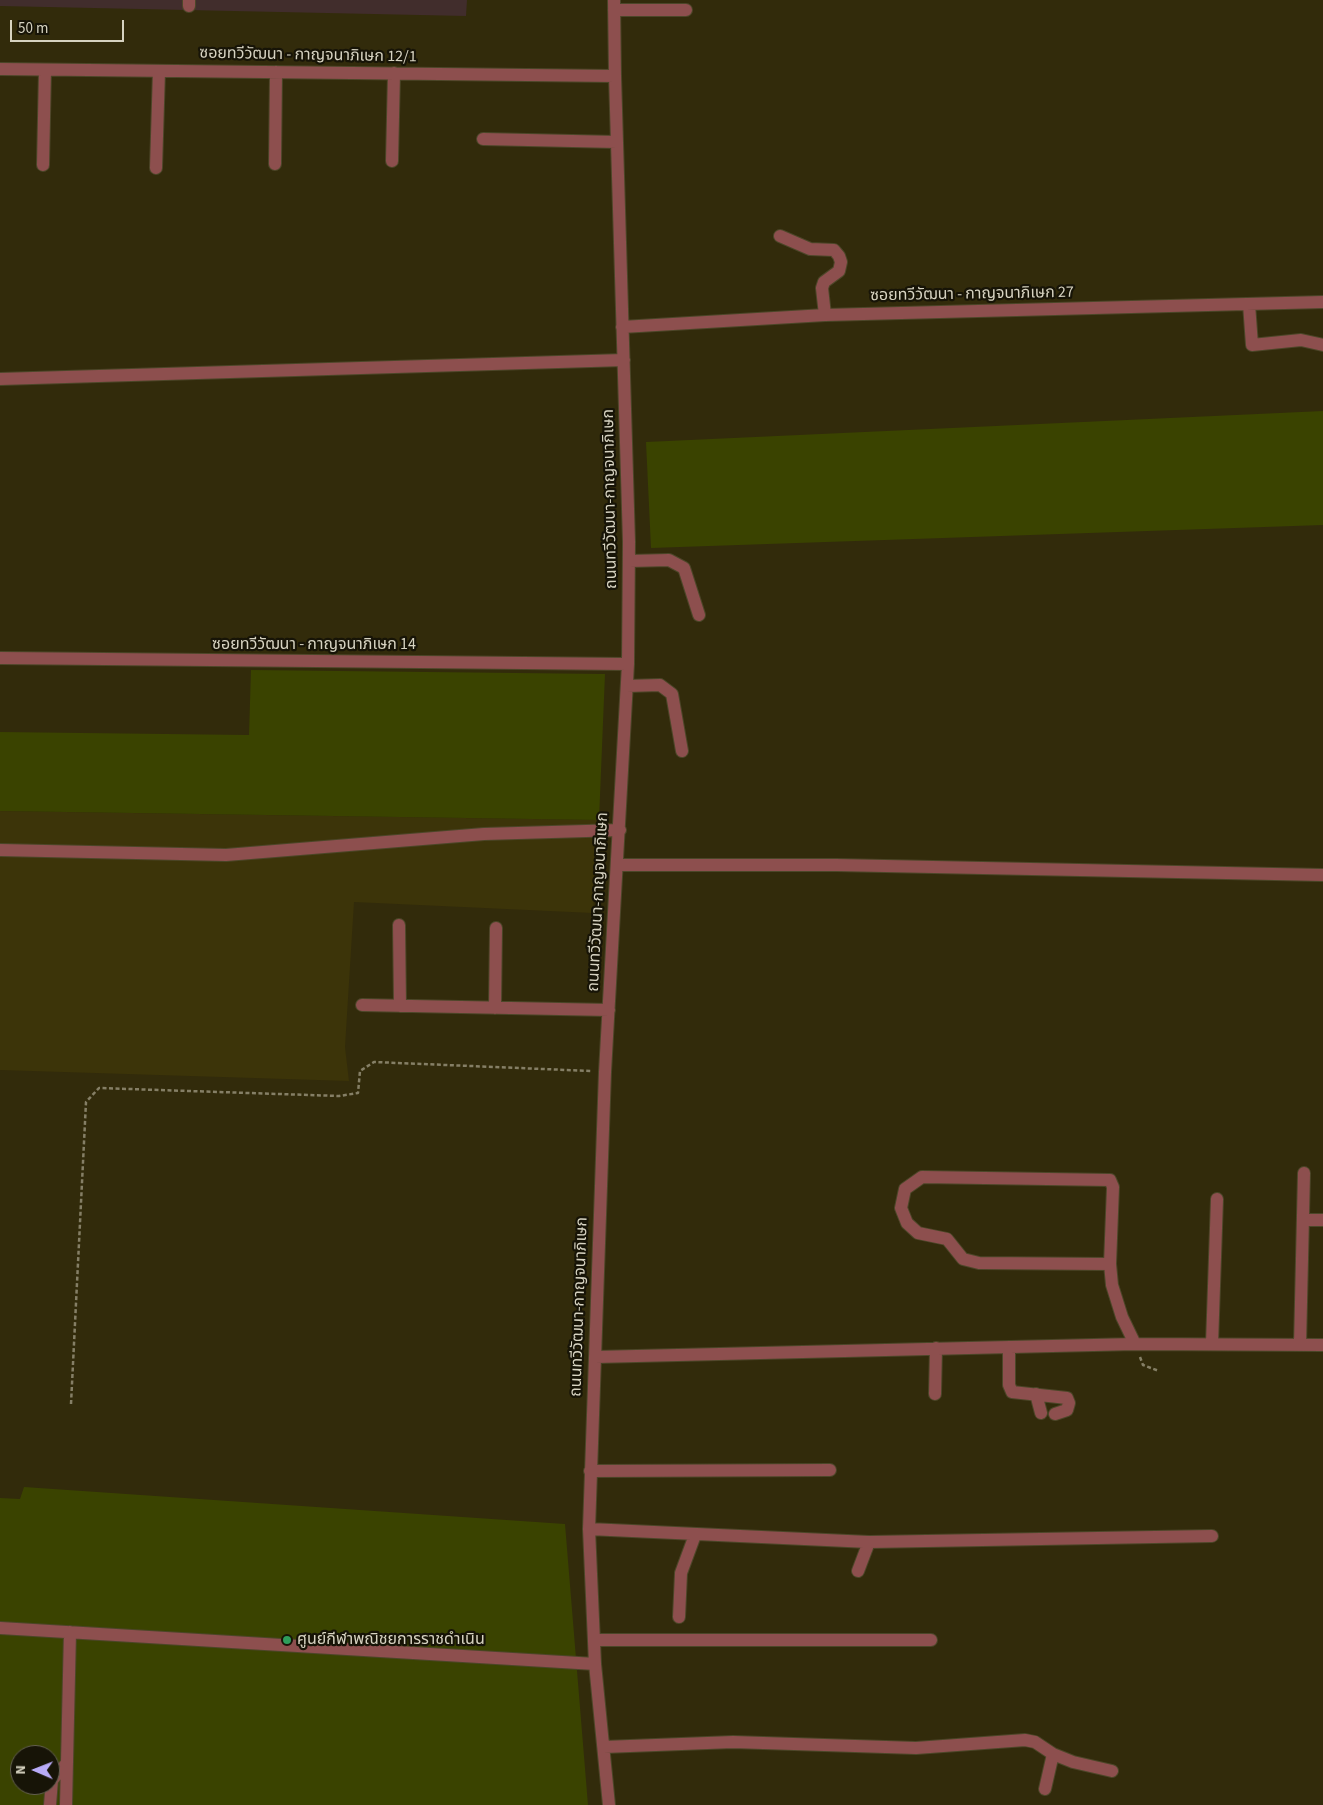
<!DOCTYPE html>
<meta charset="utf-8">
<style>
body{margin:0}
#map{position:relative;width:1323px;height:1805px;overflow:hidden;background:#322b0b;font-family:"Source Sans 3",sans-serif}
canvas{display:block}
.north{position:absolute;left:10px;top:1745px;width:50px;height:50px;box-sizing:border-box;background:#171407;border:1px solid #646051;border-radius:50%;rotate:271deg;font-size:14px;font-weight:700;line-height:20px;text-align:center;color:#d7d3c1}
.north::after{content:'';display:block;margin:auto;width:18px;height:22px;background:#b8abf7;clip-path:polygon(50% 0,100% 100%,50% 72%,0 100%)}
.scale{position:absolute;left:10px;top:20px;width:114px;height:22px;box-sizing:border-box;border:2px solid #d7d3c1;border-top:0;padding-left:6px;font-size:15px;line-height:18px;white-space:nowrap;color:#d7d3c1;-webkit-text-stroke:4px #171407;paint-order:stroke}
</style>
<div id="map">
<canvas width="1323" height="1805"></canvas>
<div class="north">N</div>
<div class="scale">50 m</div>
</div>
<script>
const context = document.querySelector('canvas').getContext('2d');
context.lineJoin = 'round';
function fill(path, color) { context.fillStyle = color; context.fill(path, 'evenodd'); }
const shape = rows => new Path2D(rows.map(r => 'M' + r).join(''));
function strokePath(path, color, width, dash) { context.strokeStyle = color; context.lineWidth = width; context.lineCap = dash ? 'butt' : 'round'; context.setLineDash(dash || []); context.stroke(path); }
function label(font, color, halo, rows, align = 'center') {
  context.font = font + ' "Source Sans 3","Noto Sans Thai",sans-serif'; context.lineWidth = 4.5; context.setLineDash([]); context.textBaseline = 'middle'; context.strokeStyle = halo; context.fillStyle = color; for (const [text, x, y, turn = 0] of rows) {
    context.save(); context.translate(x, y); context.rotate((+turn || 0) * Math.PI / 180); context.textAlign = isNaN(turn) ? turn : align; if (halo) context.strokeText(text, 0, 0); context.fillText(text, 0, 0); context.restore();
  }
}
fill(shape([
 [0,811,599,820,593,913,354,902,345,1047,349,1081,0,1070]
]), '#3c3409');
fill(shape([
 [0,0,467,0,466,16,0,6]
]), '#412d2c');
fill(shape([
 [1323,411,1323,525,651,548,646,442],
 [251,670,605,674,599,820,0,811,0,732,249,735],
 [24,1487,565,1524,588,1805,0,1805,0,1498,20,1499],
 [20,1755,50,1755,50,1785,20,1785]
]), '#3a4300');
const minor = shape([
 [189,0,189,6],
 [614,10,686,10],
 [0,69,615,76],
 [483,139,617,142],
 [392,161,394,73],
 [275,164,276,72],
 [43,165,45,70],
 [156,168,159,71],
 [780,236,810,249,834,250,839,256,841,262,839,271,824,282,822,288,825,315],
 [1249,304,1252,345,1301,340,1323,345],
 [622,327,825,315,1323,302],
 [0,379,624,360],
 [629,561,669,560,684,568,699,615],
 [0,658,628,664],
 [627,686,660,685,672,694,682,751],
 [0,850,226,855,484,834,620,830],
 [618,865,836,865,1323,875],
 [399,925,400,1006],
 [362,1005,609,1010],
 [495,1008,496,928],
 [1303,1220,1323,1220],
 [1110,1264,979,1263,963,1259,947,1239,918,1233,907,1223,901,1208,905,1189,922,1177,1110,1180,1113,1187,1110,1264,1112,1285,1122,1317,1135,1344],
 [1212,1344,1217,1199],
 [1300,1345,1304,1173],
 [1009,1347,1009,1385,1012,1392,1067,1398,1069,1403,1067,1410,1055,1414],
 [595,1357,1135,1344,1323,1345],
 [935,1394,936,1348],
 [1036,1394,1041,1413],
 [590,1471,830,1470],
 [589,1529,869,1542,1212,1536],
 [858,1571,869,1542],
 [679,1617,681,1573,695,1535],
 [0,1628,595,1664],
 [594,1640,931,1640],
 [604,1747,733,1742,916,1748,1025,1740,1035,1742,1053,1754,1073,1762,1112,1771],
 [1045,1789,1053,1754],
 [50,1805,52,1780,67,1763],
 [66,1805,70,1632],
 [609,1805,595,1664,589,1529,605,1072,628,664,629,542,615,76,614,0]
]);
strokePath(minor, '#4c4628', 14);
strokePath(shape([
 [1140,1357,1143,1365,1159,1371],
 [71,1404,86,1102,99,1088,339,1096,358,1093,360,1071,374,1062,591,1071]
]), '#857f66', 2.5, [4, 2.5]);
strokePath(minor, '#8d4f4e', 12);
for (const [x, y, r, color] of [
 [287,1640,5,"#2e9e5b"]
]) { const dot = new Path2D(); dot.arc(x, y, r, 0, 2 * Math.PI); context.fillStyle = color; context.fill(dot); strokePath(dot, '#171407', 2); }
label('16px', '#d7d3c1', '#171407', [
 ["ซอยทวีวัฒนา - กาญจนาภิเษก 12/1",308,56,1],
 ["ซอยทวีวัฒนา - กาญจนาภิเษก 27",972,295,-1],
 ["ถนนทวีวัฒนา-กาญจนาภิเษก",611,499,-91],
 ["ซอยทวีวัฒนา - กาญจนาภิเษก 14",314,645],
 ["ถนนทวีวัฒนา-กาญจนาภิเษก",599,902,-87],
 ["ถนนทวีวัฒนา-กาญจนาภิเษก",580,1307,-88]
]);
label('16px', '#d7d3c1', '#171407', [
 ["ศูนย์กีฬาพณิชยการราชดำเนิน",297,1640]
], 'left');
</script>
